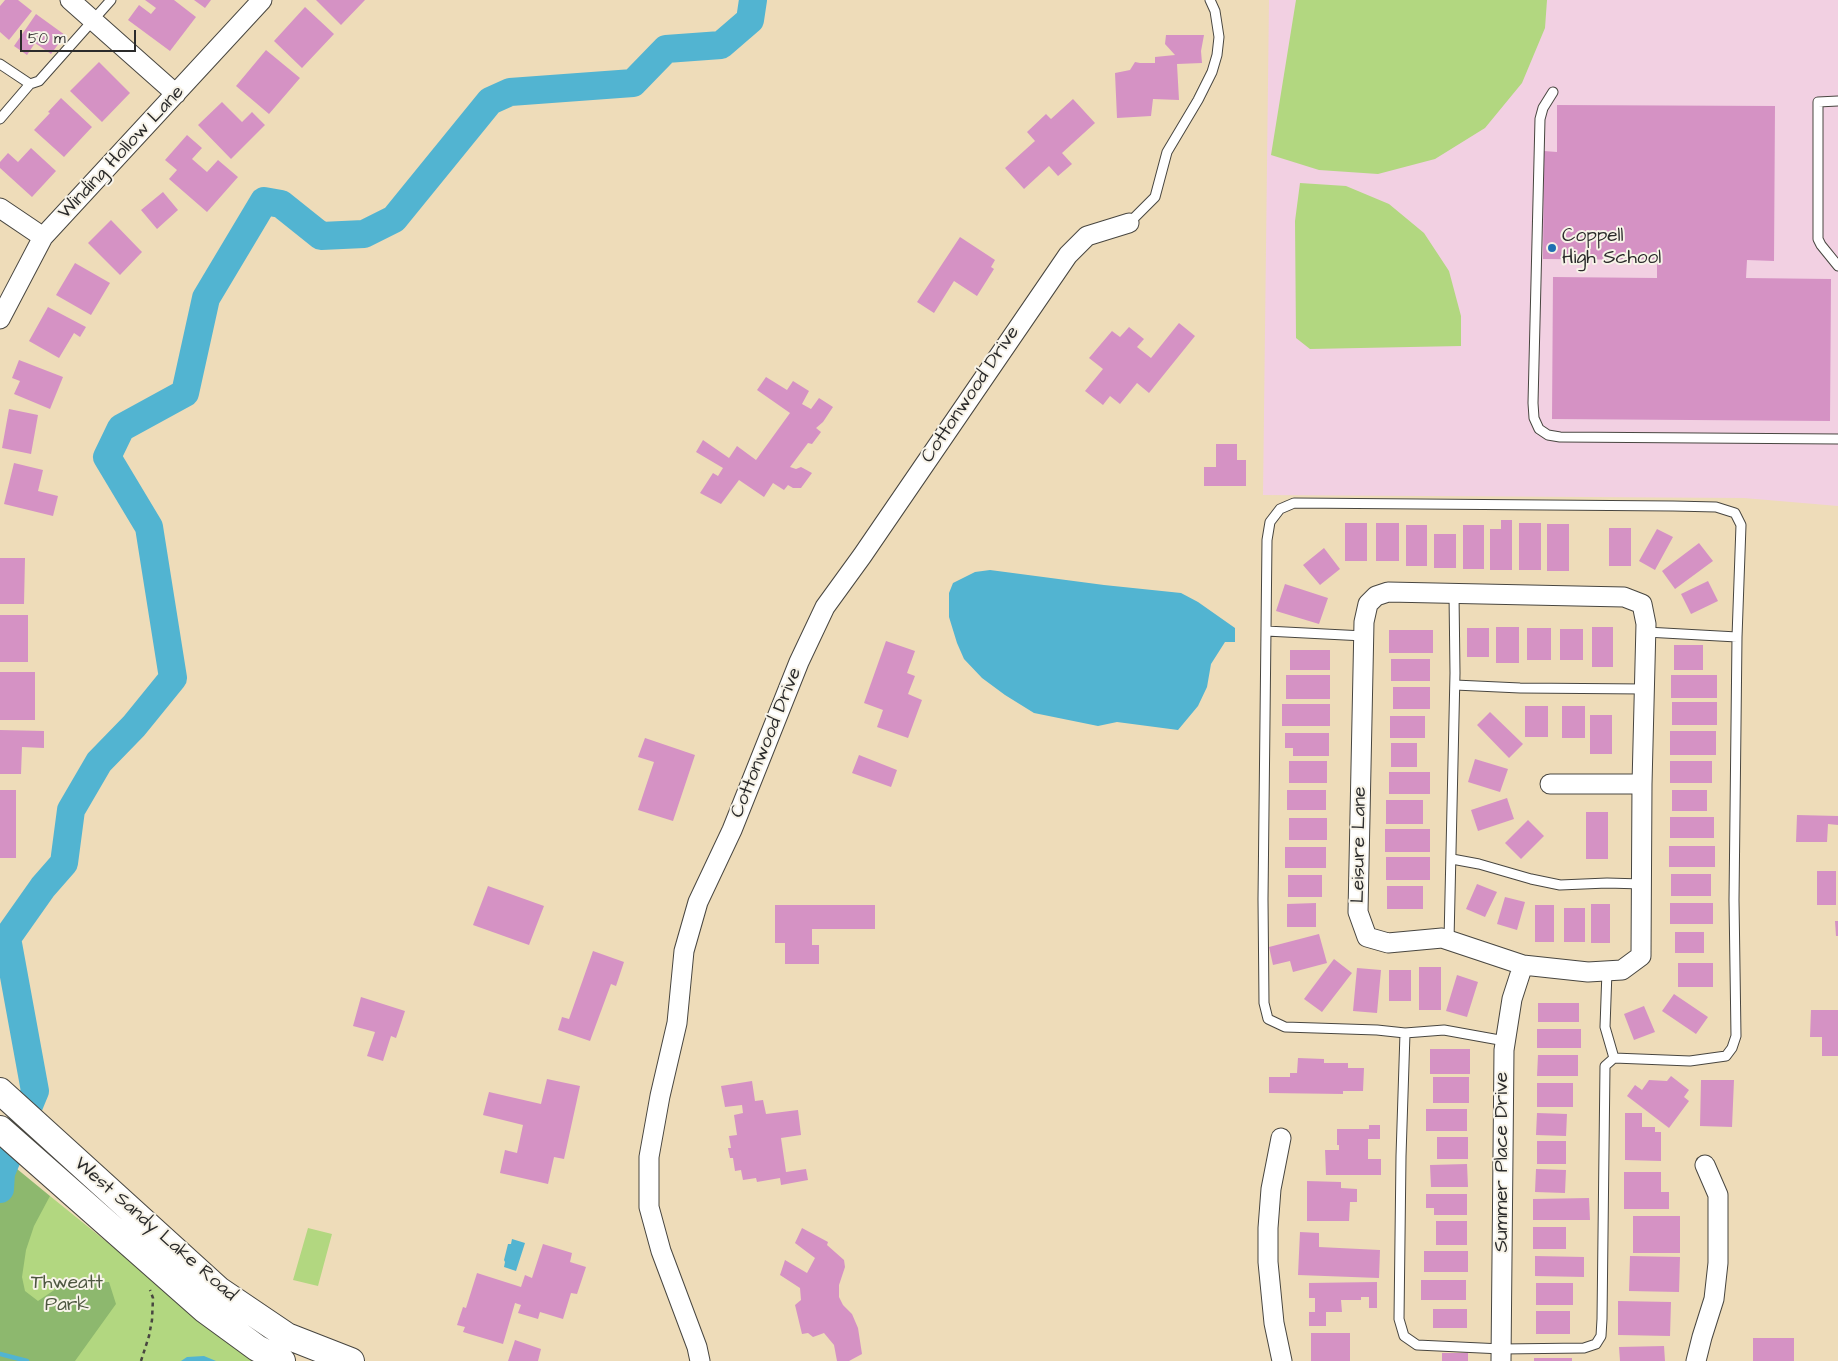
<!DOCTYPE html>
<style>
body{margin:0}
#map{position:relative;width:1838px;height:1361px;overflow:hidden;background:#eedcb9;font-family:"Architects Daughter",sans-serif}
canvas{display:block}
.scale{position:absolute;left:20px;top:30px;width:116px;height:22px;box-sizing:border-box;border:2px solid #2b2b2b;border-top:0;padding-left:6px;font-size:15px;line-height:18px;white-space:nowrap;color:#2b2b2b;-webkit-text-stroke:4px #f7f3e8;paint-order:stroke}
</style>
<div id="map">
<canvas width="1838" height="1361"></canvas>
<div class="scale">50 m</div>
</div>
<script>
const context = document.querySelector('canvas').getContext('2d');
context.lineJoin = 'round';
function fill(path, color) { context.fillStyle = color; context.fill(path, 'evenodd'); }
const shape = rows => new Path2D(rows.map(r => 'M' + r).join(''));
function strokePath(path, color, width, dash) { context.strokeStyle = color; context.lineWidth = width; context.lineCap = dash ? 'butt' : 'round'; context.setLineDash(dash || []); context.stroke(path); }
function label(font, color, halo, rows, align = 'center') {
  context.font = font + ' "Architects Daughter",sans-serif'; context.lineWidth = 4; context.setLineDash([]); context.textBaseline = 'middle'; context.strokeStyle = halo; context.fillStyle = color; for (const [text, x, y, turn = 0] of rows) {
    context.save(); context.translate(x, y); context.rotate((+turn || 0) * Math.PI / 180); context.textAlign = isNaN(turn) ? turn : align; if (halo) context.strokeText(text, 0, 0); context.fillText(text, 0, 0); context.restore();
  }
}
fill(shape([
 [1269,0,1838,0,1838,506,1744,498,1263,495]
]), '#f2d0e2');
fill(shape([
 [1296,0,1547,0,1545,28,1522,83,1485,128,1435,159,1378,174,1319,170,1271,155],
 [1300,183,1346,186,1389,204,1424,233,1449,271,1461,316,1461,346,1310,349,1296,338,1295,221],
 [29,1196,50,1196,254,1361,0,1361,0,1267],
 [308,1228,332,1234,318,1286,293,1280]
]), '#b2d780');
fill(shape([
 [0,1155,50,1196,34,1226,26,1250,22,1277,25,1291,38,1301,66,1282,109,1282,116,1304,75,1361,0,1361]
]), '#8db86e');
fill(shape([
 [990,570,1104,585,1181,593,1198,602,1235,628,1235,642,1225,642,1211,664,1207,687,1198,706,1178,730,1117,722,1098,726,1034,713,1005,695,982,678,964,659,957,643,949,617,949,593,953,583,975,572],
 [512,1239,525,1243,516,1271,504,1267,505,1262,504,1260,508,1244,511,1244],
 [204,1356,216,1361,181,1361,187,1357]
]), '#52b4d1');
strokePath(shape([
 [0,1354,27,1361]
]), '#52b4d1', 4.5);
strokePath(shape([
 [0,1189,1,1173,35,1091,7,938,43,887,64,863,71,810,99,762,134,726,173,678,149,527,107,457,121,428,185,393,206,298,264,201,281,204,321,236,364,234,394,219,490,101,510,92,633,83,666,49,721,45,750,20,753,0]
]), '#52b4d1', 28);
fill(shape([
 [5,0,18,0,32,11,9,40,0,32,0,6],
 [145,0,174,0,196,17,170,51,128,20,139,5,151,14,156,8],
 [194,0,211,0,205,8],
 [316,0,365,0,341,25],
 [305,7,334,34,302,68,274,41],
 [36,14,65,35,51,54,35,43,27,55,14,46],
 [1166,35,1204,35,1201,51,1202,63,1177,64,1179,100,1153,99,1151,116,1117,118,1115,73,1130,70,1135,62,1140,63,1155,63,1155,57,1175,55,1165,44],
 [266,50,300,78,269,114,236,86],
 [99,62,130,93,102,122,70,91],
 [61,98,92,127,64,157,34,130,50,113,48,112],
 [1073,99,1095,123,1062,153,1072,164,1058,176,1049,166,1024,189,1005,168,1035,141,1027,132,1046,114,1051,119],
 [222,102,242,122,252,112,265,125,231,159,198,125],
 [1557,105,1775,106,1774,261,1747,260,1746,278,1831,279,1830,421,1552,419,1553,277,1657,278,1657,260,1543,259,1544,151,1557,152],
 [187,135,202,148,192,159,207,172,218,160,238,177,207,212,169,179,177,170,165,160],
 [31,148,56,171,32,197,0,168,0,162,8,153,18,162],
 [163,192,178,210,157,229,141,210],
 [111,220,142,252,120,275,88,243],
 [960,237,995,260,991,267,994,269,977,296,954,281,934,313,917,302],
 [75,263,110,283,91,315,56,295],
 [48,307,86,327,80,337,74,333,59,358,29,341],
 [1179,323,1195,336,1149,393,1137,383,1120,404,1110,396,1103,405,1085,391,1103,369,1089,358,1112,331,1120,337,1129,327,1144,339,1137,347,1151,358],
 [19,360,63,377,50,409,14,394,20,381,12,378],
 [766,377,787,390,793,381,809,391,802,404,811,409,819,398,833,407,823,422,816,428,821,432,812,444,808,443,790,467,796,469,801,467,812,473,801,488,793,488,788,485,784,490,773,483,764,497,739,480,721,504,700,493,713,473,718,476,723,468,696,452,703,440,729,458,737,446,756,460,790,413,757,390],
 [9,409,38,415,31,454,2,448],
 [1216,444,1237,444,1237,460,1246,460,1246,486,1204,486,1204,467,1216,467],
 [14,463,43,470,38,491,58,496,53,516,4,504],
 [1501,520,1512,520,1512,570,1490,570,1490,529,1501,529],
 [1345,523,1367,523,1367,561,1345,561],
 [1376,523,1399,523,1399,561,1376,561],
 [1519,523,1541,523,1541,570,1519,570],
 [1547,524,1569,524,1569,571,1547,571],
 [1406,525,1427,525,1427,566,1406,566],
 [1463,525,1484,525,1484,569,1463,569],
 [1609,528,1631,528,1631,566,1609,566],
 [1657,529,1673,537,1655,570,1639,561],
 [1434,534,1456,534,1456,568,1434,568],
 [1699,543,1713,561,1675,589,1662,571],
 [1324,548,1340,569,1320,585,1303,565],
 [0,558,25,558,24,604,0,604],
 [1708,581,1718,601,1691,614,1681,594],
 [1285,584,1328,598,1319,624,1276,611],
 [0,615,28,615,28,662,0,662],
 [1496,627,1519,627,1519,663,1496,663],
 [1592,627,1613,627,1613,667,1592,667],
 [1467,628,1489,628,1489,657,1467,657],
 [1527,628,1551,628,1551,660,1527,660],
 [1560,629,1583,629,1583,660,1560,660],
 [1389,630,1433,630,1433,653,1389,653],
 [886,641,915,651,907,673,915,676,908,694,922,700,908,738,877,727,883,710,864,703],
 [1674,645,1703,645,1703,670,1674,670],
 [1290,650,1330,650,1330,670,1290,670],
 [1391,659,1430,659,1430,681,1391,681],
 [0,672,35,672,35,720,0,720],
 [1286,675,1330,675,1330,699,1286,699],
 [1671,675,1717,675,1717,698,1671,698],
 [1393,687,1430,687,1430,709,1393,709],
 [1672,702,1717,702,1717,725,1672,725],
 [1282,704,1330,704,1330,726,1282,726],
 [1525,706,1548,706,1548,737,1525,737],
 [1562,706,1585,706,1585,738,1562,738],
 [1490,712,1523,744,1509,758,1477,725],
 [1590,715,1612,715,1612,754,1590,754],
 [1390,716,1425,716,1425,738,1390,738],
 [0,730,44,731,44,748,22,747,21,774,0,774],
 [1670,731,1716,731,1716,755,1670,755],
 [1285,733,1329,733,1329,756,1293,756,1293,748,1285,748],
 [645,738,695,755,673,821,638,810,654,762,638,757],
 [1391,743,1417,743,1417,767,1391,767],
 [859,755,897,770,891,787,852,773],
 [1475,759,1508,769,1500,792,1468,782],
 [1289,761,1327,761,1327,783,1289,783],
 [1670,761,1712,761,1712,783,1670,783],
 [1389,772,1430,772,1430,794,1389,794],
 [0,790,16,790,16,858,0,858],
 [1287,790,1326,790,1326,810,1287,810],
 [1672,790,1707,790,1707,811,1672,811],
 [1507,798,1514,819,1478,831,1471,810],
 [1386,800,1423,800,1423,824,1386,824],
 [1586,812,1608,812,1608,859,1586,859],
 [1797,815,1838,816,1838,825,1828,824,1827,842,1796,842],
 [1670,817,1714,817,1714,838,1670,838],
 [1289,818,1327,818,1327,840,1289,840],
 [1528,820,1544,836,1521,859,1505,843],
 [1385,829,1430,829,1430,852,1385,852],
 [1669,846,1715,846,1715,867,1669,867],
 [1285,847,1326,847,1326,868,1285,868],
 [1386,857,1430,857,1430,880,1386,880],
 [1817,871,1836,871,1836,905,1817,905],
 [1671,874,1711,874,1711,896,1671,896],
 [1288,875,1322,875,1322,897,1288,897],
 [1477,884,1497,892,1485,917,1466,909],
 [488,886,544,906,529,945,473,925],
 [1387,886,1423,886,1423,909,1387,909],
 [1505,897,1525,902,1517,930,1497,924],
 [1316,903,1316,927,1287,927,1287,904],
 [1670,903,1713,903,1713,924,1670,924],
 [1591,904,1610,904,1610,943,1591,943],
 [775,905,875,905,875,929,812,929,812,945,819,945,819,964,785,964,785,943,775,943],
 [1535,905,1554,905,1554,942,1535,942],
 [1564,908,1585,908,1585,942,1564,942],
 [1835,921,1838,921,1838,936,1836,936],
 [1675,932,1704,932,1704,953,1675,953],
 [1319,934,1327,963,1293,972,1290,961,1273,965,1269,947],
 [593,951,624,962,616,986,611,984,590,1041,558,1030,562,1017,569,1019],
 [1334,959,1352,973,1322,1012,1304,999],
 [1678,963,1713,963,1713,987,1678,987],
 [1419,967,1441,967,1441,1010,1419,1010],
 [1357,968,1381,970,1377,1013,1353,1011],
 [1389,970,1411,970,1411,1001,1389,1001],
 [1457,975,1478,982,1467,1017,1446,1011],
 [1674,994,1708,1017,1696,1034,1662,1011],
 [361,997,405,1011,396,1038,391,1036,383,1061,367,1056,375,1032,353,1026],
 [1538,1003,1579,1003,1579,1022,1538,1022],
 [1644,1006,1655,1032,1634,1040,1624,1014],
 [1811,1010,1838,1010,1838,1056,1822,1056,1822,1037,1810,1037],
 [1537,1029,1581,1029,1581,1048,1537,1048],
 [1430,1049,1470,1049,1470,1074,1430,1074],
 [1538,1055,1578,1055,1578,1076,1537,1076],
 [1298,1058,1324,1059,1324,1063,1348,1063,1348,1068,1364,1068,1363,1091,1343,1091,1343,1094,1269,1093,1269,1077,1290,1077,1290,1073,1297,1073],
 [1671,1076,1689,1090,1684,1097,1689,1101,1669,1128,1627,1096,1635,1085,1642,1090,1649,1080,1667,1081],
 [1433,1077,1469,1077,1469,1103,1433,1103],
 [547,1079,580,1086,564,1159,554,1157,548,1184,500,1173,505,1150,517,1153,523,1125,483,1115,489,1092,541,1104],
 [1701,1080,1734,1080,1732,1127,1700,1126],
 [752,1081,755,1101,763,1100,766,1114,798,1110,801,1135,781,1138,786,1172,806,1169,808,1180,781,1185,780,1178,757,1182,756,1178,743,1180,741,1170,735,1171,733,1158,730,1158,728,1148,731,1148,729,1136,737,1135,734,1115,743,1113,742,1105,725,1107,721,1086],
 [1537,1083,1573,1083,1573,1107,1537,1107],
 [1426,1109,1467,1109,1467,1131,1426,1131],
 [1537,1113,1567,1114,1566,1136,1536,1135],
 [1625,1113,1642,1113,1642,1127,1655,1127,1655,1132,1661,1132,1661,1161,1625,1160],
 [1369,1125,1380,1125,1380,1139,1368,1139,1368,1159,1381,1159,1381,1175,1326,1175,1325,1150,1339,1150,1339,1145,1337,1145,1337,1129,1369,1129],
 [1437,1137,1468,1137,1468,1159,1437,1159],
 [1537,1141,1566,1141,1566,1164,1537,1164],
 [1467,1164,1468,1187,1431,1187,1430,1165],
 [1536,1169,1566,1170,1565,1193,1535,1192],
 [1624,1172,1661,1172,1661,1192,1669,1192,1669,1209,1624,1209],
 [1307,1181,1341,1182,1341,1188,1357,1189,1357,1202,1350,1202,1349,1221,1307,1221],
 [1426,1194,1467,1194,1467,1215,1434,1215,1434,1208,1426,1208],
 [1589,1198,1590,1220,1533,1220,1533,1199],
 [1633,1216,1680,1216,1680,1253,1633,1253],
 [1436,1221,1467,1221,1467,1245,1436,1245],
 [1533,1227,1566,1227,1566,1249,1533,1249],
 [802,1228,828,1242,827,1245,844,1260,845,1267,839,1285,839,1297,843,1305,852,1314,858,1328,862,1354,849,1361,837,1361,834,1345,824,1333,813,1337,808,1333,802,1334,795,1305,801,1300,800,1288,780,1275,785,1260,807,1273,815,1258,795,1243],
 [1300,1232,1319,1233,1319,1247,1380,1250,1379,1278,1298,1275],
 [543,1244,572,1253,570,1262,586,1267,577,1294,571,1293,563,1319,540,1312,538,1319,518,1313,521,1305,515,1303,503,1344,463,1332,465,1327,457,1325,463,1307,466,1308,477,1273,521,1287,525,1275,532,1278],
 [1424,1251,1468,1251,1468,1272,1424,1272],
 [1535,1256,1584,1257,1584,1277,1535,1276],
 [1630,1256,1680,1257,1679,1292,1629,1291],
 [1421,1280,1466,1280,1466,1300,1421,1300],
 [1377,1282,1377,1308,1369,1308,1369,1297,1361,1297,1361,1300,1341,1300,1342,1312,1326,1312,1326,1326,1309,1326,1309,1312,1315,1312,1315,1298,1309,1298,1309,1283],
 [1536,1283,1573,1283,1573,1305,1536,1305],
 [1618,1301,1671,1302,1670,1336,1618,1335],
 [1433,1309,1467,1309,1467,1328,1433,1328],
 [1536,1311,1570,1311,1570,1334,1536,1334],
 [1311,1333,1350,1333,1350,1361,1311,1361],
 [1753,1338,1794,1338,1794,1361,1753,1361],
 [515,1340,541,1349,538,1361,508,1361],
 [1664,1346,1665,1361,1620,1361,1619,1347],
 [1442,1353,1468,1353,1468,1361,1442,1361],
 [1534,1358,1572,1358,1572,1361,1534,1361]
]), '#d592c4');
const service = shape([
 [0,64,30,84,39,81,111,0],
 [1553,92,1543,108,1540,119,1533,403,1534,418,1539,429,1548,435,1560,437,1838,439],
 [1838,101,1818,102,1818,239,1821,245,1838,266],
 [0,119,30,84],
 [1129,223,1155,197,1167,152,1198,100,1212,72,1217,55,1219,37,1215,11,1210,0],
 [1266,631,1364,636],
 [1646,632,1737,637],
 [1455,685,1520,688,1644,689],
 [1452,859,1479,864,1531,879,1560,885,1607,883,1642,884],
 [1449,940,1455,673,1454,594],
 [1607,971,1605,1027,1614,1058],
 [1405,1033,1401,1156,1399,1319,1404,1336,1417,1345,1502,1349,1584,1348,1596,1344,1601,1336,1602,1319,1605,1066,1614,1058,1690,1061,1726,1056,1732,1048,1736,1036,1734,900,1737,637,1741,525,1735,513,1716,507,1673,506,1294,503,1280,509,1270,522,1267,540,1263,899,1264,1003,1268,1019,1285,1027,1377,1030,1405,1033,1444,1030,1505,1041]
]);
const minor = shape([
 [70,0,176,94],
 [0,208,43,237],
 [0,319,43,237,262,0],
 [1388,592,1624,597,1642,604,1646,624,1642,784,1641,956,1622,970,1588,972,1523,965,1442,938,1388,943,1367,937,1358,912,1364,622,1368,604,1376,596,1388,592],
 [1550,784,1642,784],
 [1281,1138,1271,1189,1268,1228,1268,1262,1274,1323,1282,1361],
 [700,1361,697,1347,661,1251,649,1207,649,1157,660,1096,677,1023,684,951,698,902,732,830,799,662,825,607,862,556,1068,255,1087,236,1129,223],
 [1501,1361,1504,1050,1512,999,1523,965],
 [1696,1361,1702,1337,1714,1299,1718,1263,1718,1195,1705,1165]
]);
const secondary = shape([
 [0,1091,219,1290,287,1336,351,1361],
 [0,1129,205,1310,257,1348,282,1361]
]);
strokePath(service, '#484640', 11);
strokePath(minor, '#484640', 21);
strokePath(secondary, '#484640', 28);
strokePath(shape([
 [141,1361,149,1336,152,1320,153,1298,150,1290]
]), '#484640', 2.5, [4, 4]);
strokePath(service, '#fff', 9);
strokePath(minor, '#fff', 19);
strokePath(secondary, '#fff', 26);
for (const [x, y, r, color] of [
 [1552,248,5,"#1f6fb2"]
]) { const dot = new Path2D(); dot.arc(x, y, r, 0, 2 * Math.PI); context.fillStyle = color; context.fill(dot); strokePath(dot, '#f7f3e8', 2); }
label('19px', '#2b2b2b', '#f7f3e8', [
 ["Winding Hollow Lane",122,153,-47],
 ["Cottonwood Drive",971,395,-56],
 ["Cottonwood Drive",767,743,-68],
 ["Leisure Lane",1360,845,-89],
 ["Summer Place Drive",1503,1162,-90],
 ["West Sandy Lake Road",155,1230,41]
]);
label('19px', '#2b2b2b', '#f7f3e8', [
 ["Coppell",1562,237],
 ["High School",1562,259]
], 'left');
label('19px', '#4d5640', '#f7f3e8', [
 ["Thweatt",67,1284],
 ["Park",67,1306]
]);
</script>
